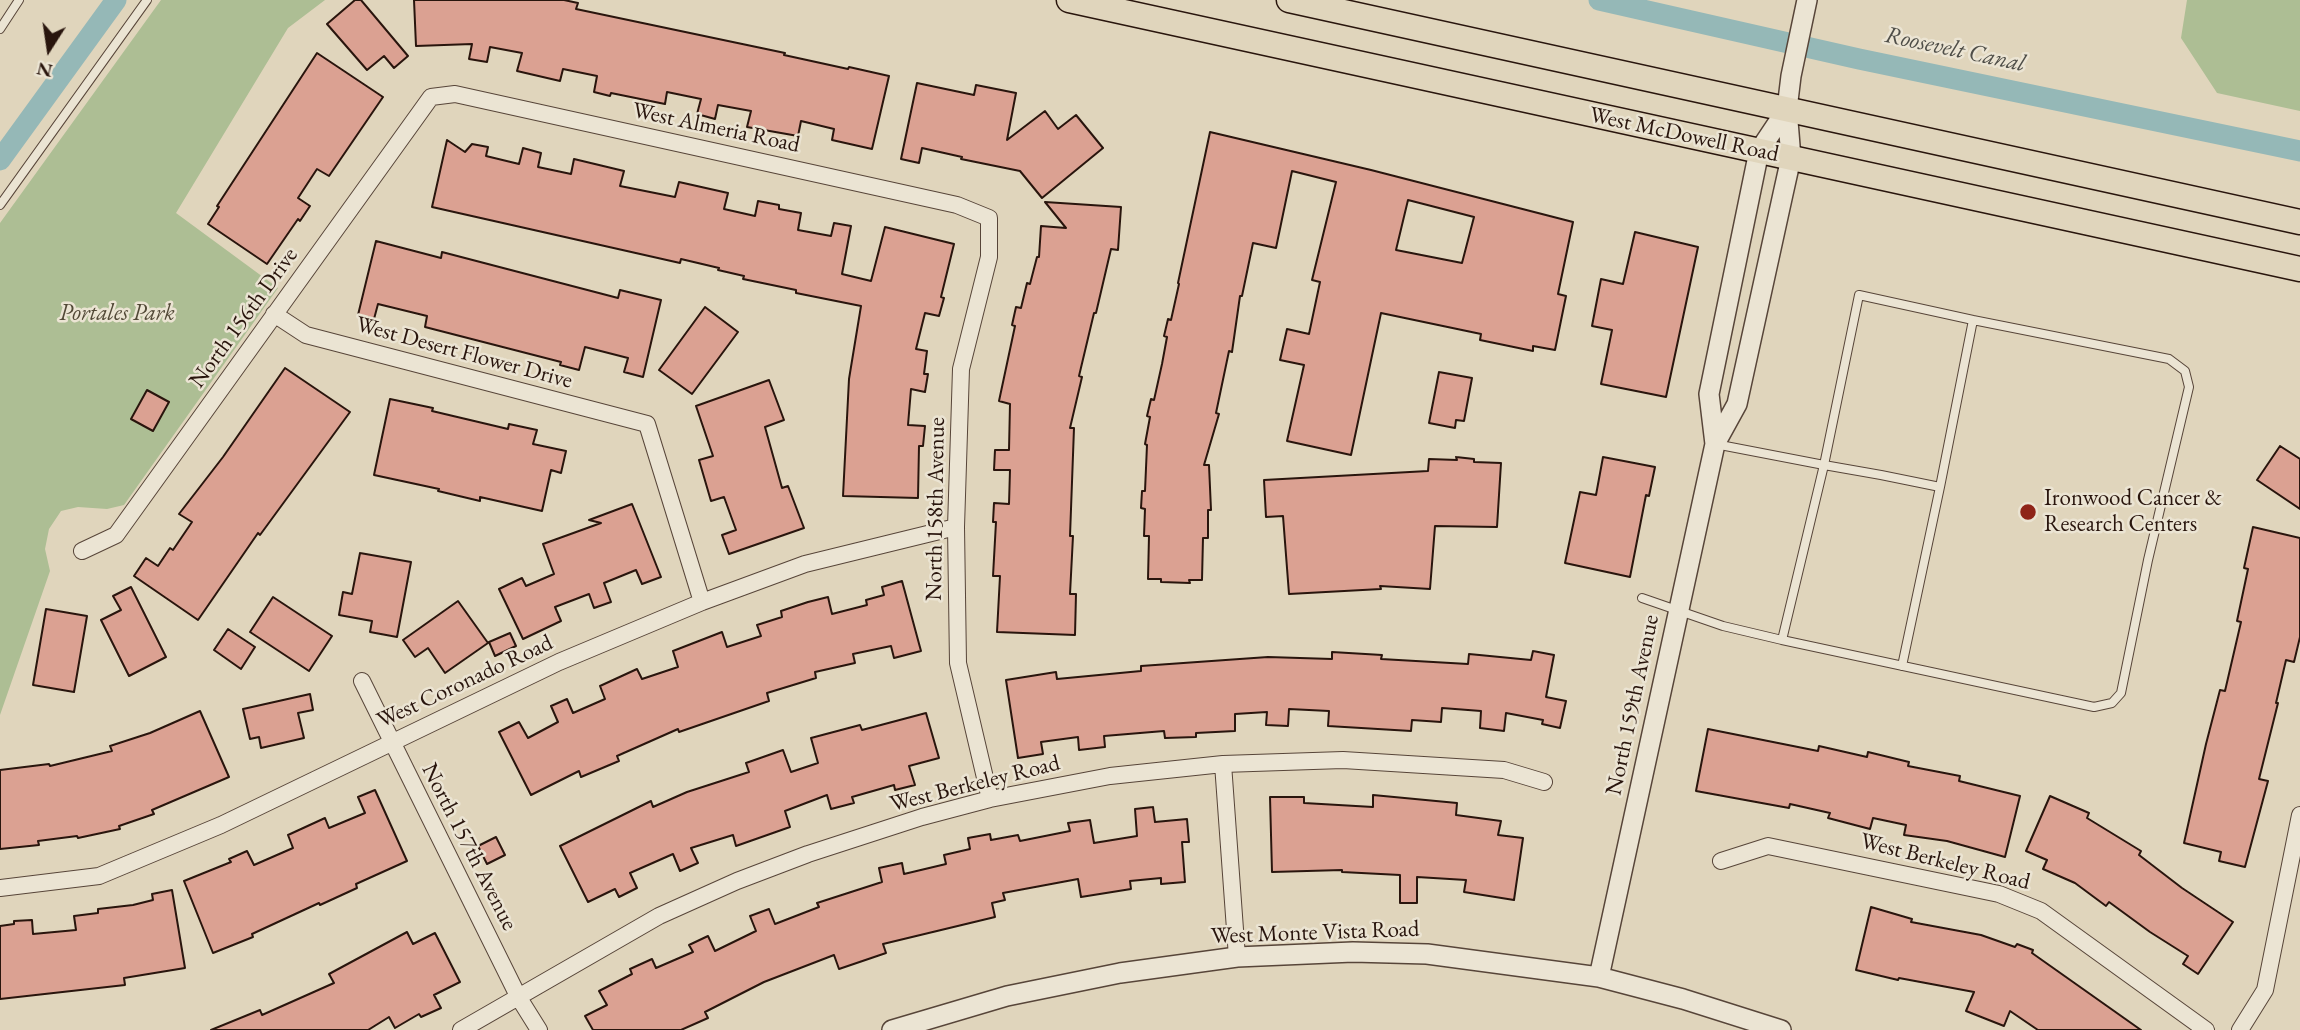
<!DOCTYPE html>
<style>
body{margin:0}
#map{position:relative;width:2300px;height:1030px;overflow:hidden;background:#e0d5bc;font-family:"EB Garamond",serif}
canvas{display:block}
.north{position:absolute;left:14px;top:14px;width:70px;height:70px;-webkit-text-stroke:5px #ebe4d3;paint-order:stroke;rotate:192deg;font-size:19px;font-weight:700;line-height:28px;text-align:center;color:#29150d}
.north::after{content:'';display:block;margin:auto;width:24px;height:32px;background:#29150d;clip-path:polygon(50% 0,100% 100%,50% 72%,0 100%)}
</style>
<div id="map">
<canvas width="2300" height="1030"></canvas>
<div class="north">N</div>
</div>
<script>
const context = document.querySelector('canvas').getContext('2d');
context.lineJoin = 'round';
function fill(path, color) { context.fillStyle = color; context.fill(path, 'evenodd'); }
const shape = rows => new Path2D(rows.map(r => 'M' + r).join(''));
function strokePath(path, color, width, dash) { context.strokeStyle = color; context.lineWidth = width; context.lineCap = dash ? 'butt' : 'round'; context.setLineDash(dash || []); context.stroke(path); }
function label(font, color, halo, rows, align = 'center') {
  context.font = font + ' "EB Garamond",serif'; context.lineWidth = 5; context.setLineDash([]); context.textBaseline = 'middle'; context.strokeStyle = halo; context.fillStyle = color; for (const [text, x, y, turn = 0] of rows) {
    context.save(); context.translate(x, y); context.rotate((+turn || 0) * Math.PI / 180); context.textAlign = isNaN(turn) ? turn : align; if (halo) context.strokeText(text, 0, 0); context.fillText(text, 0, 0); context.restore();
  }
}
fill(shape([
 [161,0,325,0,288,28,176,213,278,288,124,505,107,509,78,507,61,511,49,529,45,549,50,571,0,715,0,223],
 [2187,0,2300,0,2300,111,2217,93,2181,38]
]), '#adbe94');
strokePath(shape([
 [1599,0,1859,59,2300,151],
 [0,160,116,0]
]), '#95b8b7', 21);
const building = shape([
 [355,0,361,0,408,56,394,68,384,56,367,70,327,24,355,0],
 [414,0,564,0,578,3,576,9,785,53,784,55,848,69,849,67,889,76,872,149,832,140,834,129,801,121,798,136,747,127,751,111,718,105,715,119,697,114,701,99,667,92,665,104,611,93,610,96,594,92,597,76,563,69,560,81,517,71,522,53,490,47,487,62,469,59,472,44,416,46,414,0],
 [317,53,383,97,329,176,317,169,298,198,310,206,300,221,298,219,267,264,208,224,219,207,217,206,317,53],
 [917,83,974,95,976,85,1016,93,1007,140,1045,111,1058,129,1076,115,1103,148,1042,198,1020,171,961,159,962,157,922,148,919,163,901,159,917,83],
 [1210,132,1371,170,1573,222,1558,294,1566,296,1555,350,1533,346,1533,351,1480,340,1481,334,1381,313,1351,455,1287,441,1304,365,1280,360,1287,329,1309,334,1320,282,1312,280,1336,182,1292,171,1276,248,1253,243,1242,296,1240,296,1232,352,1229,351,1216,413,1219,414,1204,465,1209,465,1211,510,1208,510,1208,538,1203,538,1202,580,1189,580,1190,583,1161,582,1161,579,1148,579,1149,536,1144,536,1145,509,1141,508,1142,491,1145,491,1147,445,1145,444,1150,417,1147,416,1151,399,1154,400,1162,364,1167,337,1164,336,1168,319,1171,320,1179,284,1178,283,1210,132],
 [1408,200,1474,217,1462,263,1396,250,1408,200],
 [447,140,465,152,472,144,488,147,486,156,519,164,523,148,541,153,538,167,571,174,574,159,624,171,620,186,675,197,679,182,728,193,724,209,755,216,758,201,779,205,779,209,801,213,798,230,831,236,834,223,851,226,842,274,871,281,885,227,954,244,941,297,944,298,939,316,925,313,916,349,927,351,924,374,928,374,925,392,911,389,908,425,925,426,923,446,919,446,918,498,843,496,849,379,861,306,796,293,796,290,743,279,744,276,718,270,719,268,681,259,680,263,432,207,447,140],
 [1045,202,1121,207,1118,250,1111,249,1096,313,1094,313,1079,376,1082,377,1070,428,1074,428,1070,536,1073,536,1070,594,1076,594,1075,635,997,632,1000,576,993,576,996,522,993,522,994,503,1009,504,1010,470,994,470,995,450,1009,450,1010,404,999,401,1015,326,1012,325,1016,307,1021,308,1027,283,1030,284,1037,257,1039,257,1041,226,1066,228,1045,202],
 [1635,232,1698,247,1666,397,1601,384,1612,330,1592,326,1601,279,1623,284,1635,232],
 [376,241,441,258,442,252,618,298,620,290,661,300,643,377,624,372,628,358,585,347,579,370,560,365,561,362,425,327,427,316,378,304,374,319,358,315,376,241],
 [705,307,738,332,692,394,659,370,705,307],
 [285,368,350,412,260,535,258,533,198,620,134,576,146,558,158,566,170,548,173,550,192,522,179,514,223,457,285,368],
 [1439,372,1472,378,1464,421,1456,420,1455,428,1429,423,1439,372],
 [769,380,784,420,765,427,782,488,788,486,804,528,729,554,722,535,736,530,724,497,711,501,699,460,713,456,696,406,769,380],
 [147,390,169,402,153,431,131,419,147,390],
 [390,399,433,408,432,411,508,429,509,424,537,430,533,444,566,451,561,473,551,470,542,511,480,497,480,501,438,491,439,489,374,475,390,399],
 [2280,446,2300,459,2300,509,2257,480,2280,446],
 [1456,457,1474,459,1474,462,1501,463,1497,527,1435,526,1430,589,1380,586,1381,589,1289,594,1283,516,1266,517,1264,480,1428,471,1429,459,1457,460,1456,457],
 [1603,457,1655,467,1649,496,1646,495,1630,577,1565,563,1580,492,1596,495,1603,457],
 [632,504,661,577,642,584,636,570,604,583,611,602,594,608,589,594,555,607,561,621,523,639,499,589,522,578,526,586,554,574,543,544,601,523,589,520,632,504],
 [2253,527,2300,538,2300,637,2294,662,2286,660,2276,703,2278,703,2259,779,2268,781,2245,867,2219,861,2221,852,2184,843,2206,744,2220,690,2225,691,2241,622,2237,621,2248,569,2244,568,2253,527],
 [360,553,411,562,397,637,370,632,372,621,339,615,343,592,352,594,360,553],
 [902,581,921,651,894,658,891,646,853,654,855,663,815,672,816,678,767,693,769,701,679,732,678,729,617,756,619,761,581,777,579,771,531,795,499,732,519,722,528,738,558,722,551,706,567,699,573,713,605,699,600,686,637,669,642,679,678,667,673,651,722,632,727,647,761,636,757,625,782,617,781,611,808,602,828,597,832,614,867,605,866,600,884,595,882,587,902,581],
 [131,587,166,657,129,676,101,620,121,610,113,596,131,587],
 [273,597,332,636,309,671,250,632,273,597],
 [458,601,488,643,445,673,428,648,415,657,403,640,458,601],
 [46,609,87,616,74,692,33,685,46,609],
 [228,629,255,647,241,669,214,650,228,629],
 [510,633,516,646,495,656,489,642,510,633],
 [1533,651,1554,655,1546,697,1566,701,1560,728,1542,724,1543,720,1506,713,1504,731,1480,728,1481,711,1442,708,1441,722,1412,720,1411,731,1328,726,1329,711,1289,709,1288,726,1266,725,1267,712,1235,714,1235,731,1196,733,1196,737,1165,738,1164,731,1104,736,1105,747,1079,750,1078,737,1041,742,1043,754,1018,758,1006,680,1056,672,1057,679,1141,671,1141,666,1268,657,1332,659,1332,652,1382,655,1381,659,1468,664,1469,654,1531,660,1533,651],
 [310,694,313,710,298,713,304,738,261,748,259,737,250,739,243,709,310,694],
 [200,711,229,777,152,810,154,814,119,826,120,829,78,838,77,836,38,841,39,845,0,849,0,770,49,764,50,766,112,751,110,746,150,733,200,711],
 [926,713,939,758,909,766,915,785,895,790,894,785,852,797,854,803,831,809,827,795,785,811,790,827,736,846,733,835,691,848,698,863,680,871,673,854,630,873,637,888,619,897,615,889,588,902,560,846,651,801,653,807,687,792,749,772,746,763,783,750,791,772,818,763,811,738,860,725,862,730,926,713],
 [1708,729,1818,751,1819,746,1867,757,1868,752,1909,762,1908,766,1960,776,1959,781,2020,796,2005,857,1947,841,1904,835,1906,825,1873,818,1870,829,1828,818,1830,813,1790,804,1789,808,1696,791,1708,729],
 [375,790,407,861,356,884,357,888,320,905,319,903,252,934,253,937,213,953,184,881,231,862,229,859,247,851,254,865,293,848,288,835,325,818,329,828,365,813,358,797,375,790],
 [1373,795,1457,803,1456,815,1501,821,1498,835,1523,838,1514,900,1464,892,1466,880,1417,877,1417,903,1400,903,1400,875,1342,872,1342,870,1272,872,1270,797,1304,797,1304,803,1373,807,1373,795],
 [2050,796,2089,813,2087,818,2141,851,2139,855,2182,888,2233,922,2198,974,2183,964,2188,956,2150,932,2109,902,2106,906,2075,883,2043,869,2047,860,2026,851,2050,796],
 [1153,807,1155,822,1187,819,1189,842,1182,842,1185,882,1161,884,1161,878,1130,881,1131,889,1081,897,1078,879,1003,893,1005,900,992,903,995,917,883,944,886,953,839,969,834,955,764,982,705,1012,708,1018,681,1030,593,1030,585,1016,607,1005,599,991,632,974,630,969,652,959,656,968,693,952,689,945,708,936,715,951,756,931,750,916,769,909,775,924,819,907,817,903,882,882,879,868,902,863,904,874,946,864,944,855,970,849,968,838,990,834,991,840,1018,835,1020,841,1070,831,1068,823,1090,820,1094,843,1137,836,1135,809,1153,807],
 [496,837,505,855,487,864,478,846,496,837],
 [172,890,185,968,124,978,125,985,0,999,0,926,14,924,14,921,32,920,33,934,76,930,74,916,98,913,98,909,133,905,153,900,152,894,172,890],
 [1871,907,1912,919,1911,922,1981,935,2015,947,2017,944,2033,950,2032,953,2141,1030,2038,1030,2010,1011,2004,1026,1966,1011,1974,992,1899,978,1898,980,1856,970,1871,907],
 [407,932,413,944,435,933,460,982,434,995,441,1008,421,1017,419,1014,395,1028,389,1017,368,1030,211,1030,260,1010,262,1015,334,983,329,974,407,932]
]);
fill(building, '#dba192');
strokePath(building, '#29150d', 2);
const service = shape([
 [0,29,19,0],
 [0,205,147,0],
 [1642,598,1723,626,1782,640,1824,465,1859,295,1973,320,1940,487,1881,475,1824,465,1715,444],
 [1782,640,2094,707,2112,703,2121,693,2148,560,2189,387,2185,371,2169,359,1973,320],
 [1902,666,1940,487]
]);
const minor = shape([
 [274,314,306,335,647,424,702,602],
 [82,551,116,535,431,97,455,94,957,205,989,218,989,257,961,369,956,527,958,663,990,799],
 [362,681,519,998,539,1030],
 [1223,764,1237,957],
 [1721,861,1768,846,1999,894,2041,911,2206,1030],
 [0,888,99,876,221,825,559,662,702,602,805,564,956,527],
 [461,1030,659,916,737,881,808,854,922,817,990,799,1110,776,1223,764,1343,760,1504,770,1544,782],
 [2240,1030,2265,990,2300,815]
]);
const tertiary = shape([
 [1715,444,1709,394,1759,151,1787,109],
 [1599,977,1715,444,1737,404,1783,194,1791,158,1787,109,1791,76,1807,0],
 [892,1030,1007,996,1120,973,1237,957,1353,952,1427,954,1599,977,1683,999,1781,1030]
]);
const primary = shape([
 [1069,0,2300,269],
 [1289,0,2300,222]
]);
strokePath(service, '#574539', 10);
strokePath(minor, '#574539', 18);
strokePath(tertiary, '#574539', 22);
strokePath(primary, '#29150d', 27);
strokePath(service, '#ebe4d3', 8);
strokePath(minor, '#ebe4d3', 16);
strokePath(tertiary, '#ebe4d3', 19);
strokePath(primary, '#e0d5bc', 24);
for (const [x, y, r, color] of [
 [2028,512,9,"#8f2418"]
]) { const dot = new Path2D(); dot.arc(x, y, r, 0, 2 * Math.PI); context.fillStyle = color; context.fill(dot); strokePath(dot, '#ebe4d3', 2.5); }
label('23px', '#29150d', '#ebe4d3', [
 ["West Almeria Road",716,128,12],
 ["West McDowell Road",1684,135,12],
 ["North 156th Drive",244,318,-54],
 ["West Desert Flower Drive",464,353,15],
 ["North 158th Avenue",936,509,-89],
 ["West Coronado Road",465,682,-25],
 ["North 159th Avenue",1633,705,-78],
 ["West Berkeley Road",975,784,-14],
 ["North 157th Avenue",469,847,63],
 ["West Berkeley Road",1945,862,14],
 ["West Monte Vista Road",1315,933,-2]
]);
label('italic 23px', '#514836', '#ebe4d3', [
 ["Portales Park",117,314]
]);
label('23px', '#29150d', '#ebe4d3', [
 ["Ironwood Cancer &",2044,499],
 ["Research Centers",2044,525]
], 'left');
label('italic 24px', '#4f4e48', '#ebe4d3', [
 ["Roosevelt Canal",1955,50,12]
]);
</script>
